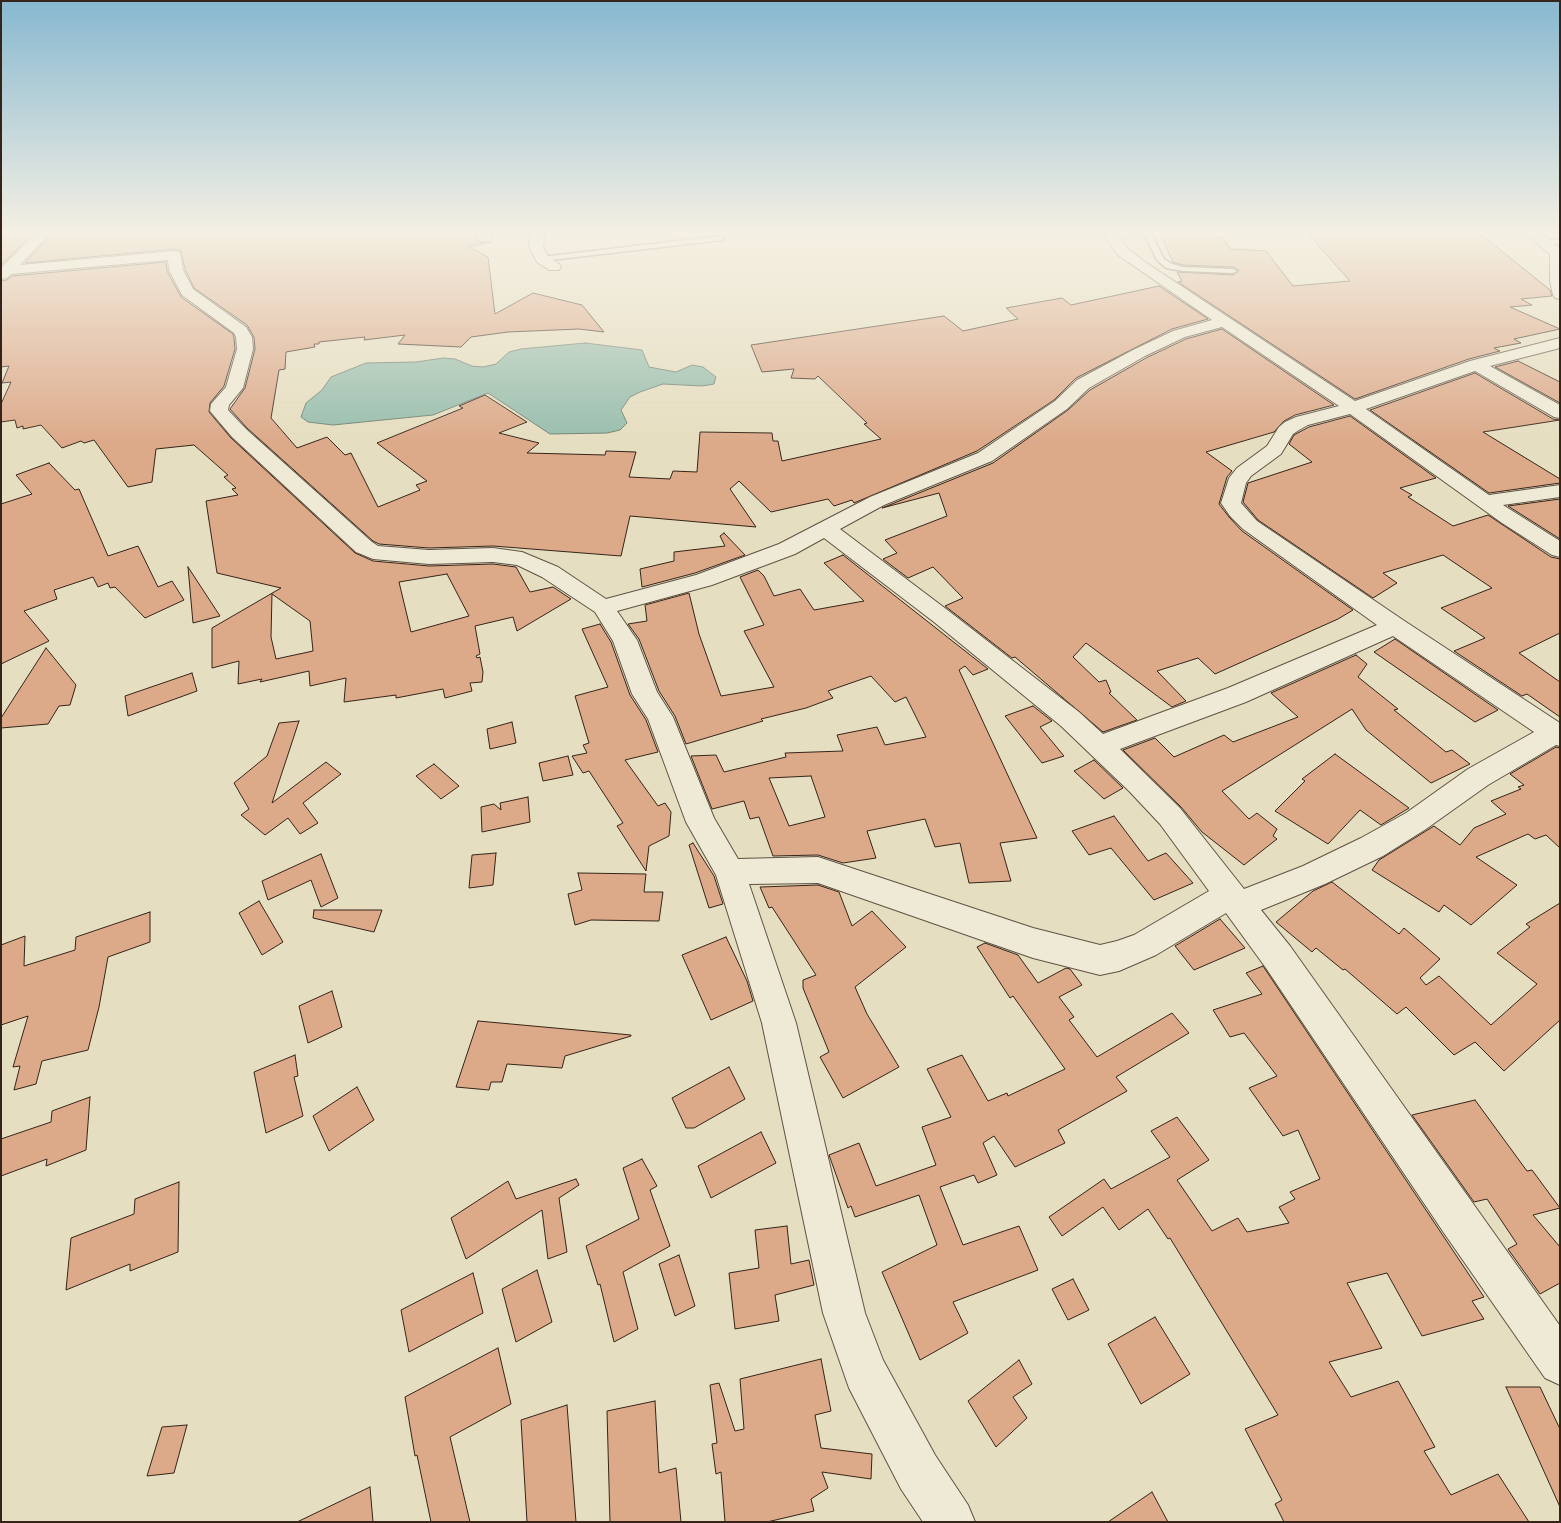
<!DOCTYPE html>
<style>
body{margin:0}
#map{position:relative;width:1561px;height:1523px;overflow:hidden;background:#e6dec0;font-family:"Libre Caslon Text",serif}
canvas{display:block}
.frame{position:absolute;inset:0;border:2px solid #352419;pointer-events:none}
</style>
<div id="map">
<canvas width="1561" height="1523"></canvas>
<div class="frame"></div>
</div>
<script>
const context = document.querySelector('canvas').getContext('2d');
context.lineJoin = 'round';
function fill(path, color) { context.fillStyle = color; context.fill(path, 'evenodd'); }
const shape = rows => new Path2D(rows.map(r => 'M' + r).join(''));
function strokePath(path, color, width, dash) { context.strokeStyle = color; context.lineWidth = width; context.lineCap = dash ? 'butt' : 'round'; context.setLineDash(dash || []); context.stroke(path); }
const water = shape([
 [585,343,642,350,649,367,676,372,692,365,703,367,716,377,714,384,702,386,663,384,640,392,630,397,621,410,627,423,620,430,607,433,550,434,488,393,433,415,333,425,308,422,301,417,306,403,322,390,331,377,366,363,416,362,443,358,455,359,472,366,483,367,496,364,509,352,521,349,585,343]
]);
fill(water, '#97bdac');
strokePath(water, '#708071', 1);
const building = shape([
 [1,232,35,232,1,265,1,232],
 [54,232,289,232,292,238,305,232,474,232,479,243,491,242,469,247,488,257,495,314,533,293,582,305,604,332,579,329,508,332,471,337,461,347,398,344,405,335,364,340,365,337,319,342,319,344,314,344,315,347,286,352,285,369,279,370,271,418,297,448,327,437,345,455,351,453,378,507,420,490,416,485,427,481,377,443,463,408,459,406,485,395,527,422,499,433,539,443,527,453,605,455,606,451,636,452,629,477,670,479,673,471,697,472,700,432,772,433,773,441,778,441,782,461,881,439,864,424,867,423,818,376,815,379,791,378,794,369,762,372,751,345,944,316,963,331,1018,319,1006,308,1062,298,1071,305,1159,286,1208,319,1172,329,1076,378,1054,400,977,451,854,503,852,500,834,506,828,499,771,512,739,481,730,489,756,527,630,516,621,556,493,546,429,548,379,544,373,541,247,428,230,409,245,388,255,349,254,337,247,325,194,288,185,269,181,251,175,249,25,263,54,232],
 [1159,232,1213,234,1215,236,1222,237,1231,249,1266,251,1293,286,1350,281,1306,232,1478,232,1550,290,1552,296,1521,299,1532,305,1510,307,1560,329,1514,339,1521,343,1494,348,1500,351,1469,359,1355,399,1178,282,1182,281,1177,272,1233,275,1239,270,1233,267,1183,265,1173,262,1159,232],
 [166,262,167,271,181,297,233,334,234,338,235,349,224,386,210,403,209,412,231,438,355,553,373,561,429,566,493,564,516,567,530,592,553,587,571,599,517,631,513,617,475,626,480,654,476,656,477,658,480,657,483,672,482,682,470,683,472,691,445,698,443,689,396,698,396,695,344,702,346,678,310,686,309,671,260,682,262,679,238,684,239,661,212,668,212,628,281,588,217,573,206,501,238,495,232,489,236,488,224,477,228,475,194,445,156,449,152,482,128,487,94,440,84,443,81,441,62,448,41,425,23,429,23,426,17,428,15,420,1,422,1,404,11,382,2,383,9,366,1,367,1,281,7,280,12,276,166,262],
 [447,574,469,616,411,632,399,582,447,574],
 [272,594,310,621,313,651,276,659,271,637,272,594],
 [1222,329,1334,405,1295,415,1284,421,1274,432,1206,452,1232,471,1227,477,1219,504,1229,517,1242,531,1353,610,1338,619,1215,674,1198,658,1157,671,1186,701,1172,707,1086,643,1073,657,1099,682,1106,680,1111,692,1109,693,1137,720,1103,732,1015,657,1012,658,945,606,963,598,933,567,908,578,883,559,897,553,885,540,947,516,939,493,882,508,993,463,1068,410,1090,390,1146,358,1186,339,1222,329],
 [1518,361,1560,382,1560,403,1495,367,1518,361],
 [1475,373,1553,419,1560,420,1483,432,1560,479,1560,483,1489,493,1370,410,1475,373],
 [1350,416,1436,478,1400,488,1412,495,1408,497,1453,526,1488,515,1551,557,1560,559,1560,633,1519,653,1560,682,1560,717,1527,694,1522,696,1454,651,1485,638,1441,608,1492,588,1443,555,1383,573,1397,583,1373,598,1258,520,1243,502,1248,483,1312,462,1289,444,1294,435,1309,427,1350,416],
 [49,463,75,490,79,489,108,556,138,546,158,587,172,581,184,600,145,618,115,587,110,588,108,583,98,587,93,577,54,590,57,599,24,611,49,641,1,664,1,504,32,494,16,475,49,463],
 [1560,499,1560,539,1508,506,1560,499],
 [724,533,745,555,695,573,642,587,640,569,674,561,674,552,725,546,720,536,724,533],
 [843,555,988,669,973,675,965,666,959,670,1037,838,1000,843,1011,881,969,883,960,843,935,847,925,819,867,831,876,858,843,863,818,855,773,856,759,817,750,819,744,801,712,809,691,756,716,755,724,772,786,757,785,753,843,751,837,735,877,727,885,745,926,737,906,697,895,702,871,676,828,691,833,698,806,708,761,719,763,721,686,744,675,716,659,691,639,639,628,624,647,621,645,605,689,593,699,634,721,696,774,687,744,631,764,625,740,577,758,570,764,576,774,596,800,589,814,610,864,601,824,563,843,555],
 [811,776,825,817,789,826,769,778,811,776],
 [188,567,220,616,193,623,188,567],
 [600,624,611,642,630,695,646,720,658,752,625,760,658,806,665,803,671,812,669,836,649,846,646,871,617,826,623,823,589,771,583,773,572,756,587,753,583,745,589,743,575,696,608,687,582,629,600,624],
 [1395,639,1498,710,1475,722,1374,652,1395,639],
 [46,648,76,685,70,705,59,706,48,724,1,728,1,718,46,648],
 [1356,655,1367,664,1358,677,1398,709,1394,710,1446,752,1452,750,1470,764,1431,783,1366,730,1352,709,1222,791,1249,819,1257,813,1277,829,1273,836,1277,839,1244,865,1202,832,1181,807,1123,750,1155,738,1174,757,1224,735,1233,742,1298,717,1271,693,1356,655],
 [192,673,197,691,128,716,125,696,192,673],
 [1033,706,1052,721,1040,727,1064,756,1042,763,1005,716,1033,706],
 [299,721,272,803,326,762,341,774,303,803,318,823,300,834,288,818,265,835,241,815,249,809,234,783,267,756,279,723,299,721],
 [512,722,516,743,490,749,487,729,512,722],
 [1556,747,1560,748,1560,848,1546,835,1535,839,1528,834,1476,857,1517,885,1471,925,1444,905,1439,912,1372,870,1379,860,1434,826,1460,845,1474,828,1506,814,1491,801,1521,789,1518,787,1524,785,1510,774,1556,747],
 [1335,754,1409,808,1381,825,1360,810,1328,844,1275,811,1305,781,1302,779,1335,754],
 [568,756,573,775,543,781,539,763,568,756],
 [1094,760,1123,788,1104,799,1074,771,1094,760],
 [434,764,459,786,441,799,416,776,434,764],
 [528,797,530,822,482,832,481,807,494,804,501,810,500,803,528,797],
 [1114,816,1148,861,1166,853,1193,883,1154,900,1111,848,1089,855,1072,831,1114,816],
 [693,843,714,876,723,904,709,908,689,845,693,843],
 [496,853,493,885,469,888,472,855,496,853],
 [321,854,338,898,321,907,311,880,268,900,262,881,321,854],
 [578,873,646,874,644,892,663,892,659,921,591,920,575,925,568,894,582,890,578,873],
 [1332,882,1399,934,1404,928,1440,959,1420,978,1426,985,1439,976,1491,1025,1537,984,1497,953,1530,927,1526,924,1560,903,1560,1020,1504,1071,1475,1042,1454,1055,1406,1007,1397,1014,1345,969,1343,970,1316,948,1312,952,1276,922,1313,891,1332,882],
 [818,885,839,892,852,926,872,911,906,947,855,987,867,1014,899,1067,843,1098,820,1057,829,1052,803,988,803,980,816,975,772,907,769,908,760,887,818,885],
 [259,901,283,942,262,955,239,913,259,901],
 [314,910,382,910,374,932,313,918,314,910],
 [150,912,150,942,108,957,99,1007,88,1050,42,1061,36,1084,14,1090,20,1066,13,1067,28,1016,1,1025,1,945,25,936,24,966,75,950,76,937,150,912],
 [1220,919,1245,948,1194,970,1175,946,1220,919],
 [726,937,747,981,753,1001,711,1020,682,955,726,937],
 [985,943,1018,955,1038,983,1066,968,1070,969,1082,985,1059,997,1074,1017,1069,1020,1097,1057,1172,1013,1189,1033,1116,1077,1127,1091,1058,1130,1065,1143,1015,1167,994,1136,983,1143,997,1175,978,1183,974,1175,940,1187,963,1245,1019,1226,1038,1270,953,1302,968,1333,920,1360,882,1272,937,1245,919,1195,855,1217,851,1206,848,1208,829,1155,859,1143,876,1186,936,1165,922,1127,951,1117,927,1069,962,1055,988,1101,1007,1093,1008,1096,1065,1069,1013,996,1010,998,977,947,985,943],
 [1263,966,1484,1297,1472,1301,1484,1319,1422,1336,1387,1273,1347,1283,1382,1348,1329,1362,1351,1397,1398,1381,1435,1447,1424,1451,1451,1495,1498,1474,1529,1522,1284,1522,1275,1504,1282,1500,1245,1429,1278,1415,1170,1238,1168,1239,1148,1209,1119,1230,1103,1207,1062,1236,1049,1217,1104,1179,1111,1189,1170,1157,1151,1131,1177,1117,1209,1160,1177,1180,1212,1231,1238,1218,1247,1232,1289,1223,1279,1207,1295,1199,1290,1192,1320,1179,1298,1130,1283,1136,1249,1088,1277,1076,1244,1033,1230,1037,1213,1010,1262,994,1246,973,1263,966],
 [332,991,342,1027,308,1043,299,1006,332,991],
 [478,1021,631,1035,631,1036,565,1056,562,1068,507,1064,502,1082,491,1082,489,1090,456,1087,478,1021],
 [295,1055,298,1076,294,1077,303,1116,266,1133,254,1072,295,1055],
 [729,1067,745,1099,694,1128,686,1128,672,1098,729,1067],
 [357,1087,374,1120,329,1151,313,1116,357,1087],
 [90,1097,86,1150,46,1166,47,1159,1,1176,1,1139,51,1122,52,1111,90,1097],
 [1475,1100,1527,1171,1532,1170,1560,1208,1533,1215,1560,1247,1560,1283,1540,1294,1508,1249,1517,1244,1487,1199,1474,1202,1412,1115,1475,1100],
 [761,1132,776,1163,711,1198,698,1166,761,1132],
 [642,1159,657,1186,650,1190,670,1246,623,1272,638,1329,614,1342,600,1284,598,1285,586,1246,639,1219,623,1168,642,1159],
 [576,1179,579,1185,559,1198,567,1252,548,1259,542,1210,466,1259,451,1218,508,1181,516,1199,576,1179],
 [179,1182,178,1252,130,1271,130,1264,66,1290,71,1238,134,1214,135,1199,179,1182],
 [787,1226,791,1264,809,1260,814,1285,775,1295,779,1321,735,1329,729,1273,759,1268,755,1230,787,1226],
 [679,1255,695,1306,675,1316,659,1264,679,1255],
 [537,1270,552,1322,516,1342,502,1289,537,1270],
 [473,1273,483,1313,409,1352,401,1310,473,1273],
 [1073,1279,1089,1310,1068,1320,1052,1289,1073,1279],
 [1155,1317,1190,1374,1141,1404,1108,1344,1155,1317],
 [498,1348,511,1404,450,1437,470,1522,431,1522,417,1455,415,1456,405,1397,498,1348],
 [821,1359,831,1411,815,1415,821,1448,872,1454,871,1479,822,1472,828,1488,811,1499,814,1511,767,1522,725,1522,721,1472,716,1474,712,1444,717,1443,710,1385,719,1383,735,1431,744,1429,740,1379,821,1359],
 [1019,1360,1032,1384,1013,1397,1027,1418,996,1447,968,1401,1019,1360],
 [1506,1387,1540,1387,1560,1429,1560,1507,1506,1387],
 [655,1401,659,1473,676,1468,681,1522,610,1522,607,1411,655,1401],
 [567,1405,576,1522,527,1522,521,1420,567,1405],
 [187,1425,174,1473,147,1476,162,1427,187,1425],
 [370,1487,373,1522,297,1522,370,1487],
 [1152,1492,1168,1522,1108,1522,1152,1492]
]);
fill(building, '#dca989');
strokePath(building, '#352419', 1);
const lane = shape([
 [1143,231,1150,231,1164,259,1172,264,1183,267,1233,269,1237,271,1233,273,1183,271,1166,268,1157,260,1143,231],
 [720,236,723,236,723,240,542,261,538,259,542,257,720,236],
 [1540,239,1560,240,1560,244,1543,243,1540,243,1540,239]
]);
const street = shape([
 [38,231,52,231,20,265,175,251,180,252,183,270,193,289,246,327,252,337,253,349,243,388,229,405,228,410,246,429,372,542,378,546,429,550,493,548,522,552,558,567,606,599,696,575,779,544,870,497,978,453,1055,401,1077,380,1133,350,1173,331,1212,320,1118,255,1101,231,1114,231,1128,249,1145,262,1355,401,1470,361,1560,338,1560,348,1490,366,1560,405,1560,418,1554,417,1475,371,1366,409,1489,495,1560,485,1560,497,1503,505,1560,541,1560,557,1552,555,1502,523,1350,414,1308,425,1299,430,1293,434,1281,454,1251,476,1246,483,1241,503,1257,521,1403,620,1560,723,1560,746,1556,745,1488,785,1426,829,1383,856,1325,884,1261,910,1290,946,1560,1326,1560,1385,1545,1378,1444,1233,1266,968,1226,913,1156,955,1119,971,1100,975,1033,958,818,883,749,884,796,1023,865,1313,883,1360,935,1455,968,1505,975,1522,923,1522,901,1489,849,1388,823,1313,762,1023,716,875,686,822,648,719,632,694,613,641,595,612,542,577,517,565,493,562,429,564,373,559,356,552,232,437,210,411,211,404,226,387,237,349,236,337,234,333,182,295,169,270,168,260,11,274,7,278,1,279,1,268,38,231],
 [1222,327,1339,406,1296,417,1285,422,1279,427,1267,446,1237,468,1229,478,1221,503,1230,516,1243,529,1377,625,1228,688,1103,734,1079,712,950,612,840,529,884,505,992,461,1067,409,1089,388,1145,356,1185,337,1222,327],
 [824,538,934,622,1061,726,1129,791,1160,824,1209,891,1134,935,1117,941,1100,945,1033,928,818,857,738,859,714,818,673,717,657,692,637,640,617,611,712,585,795,554,824,538],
 [1393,636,1534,732,1468,769,1406,813,1361,838,1303,866,1244,889,1180,808,1120,749,1246,702,1393,636],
 [476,231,489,231,492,238,490,241,480,241,476,231],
 [531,231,545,231,543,247,548,257,559,264,561,267,559,270,549,270,537,262,529,247,531,231],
 [1522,231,1537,231,1560,249,1560,299,1555,298,1553,295,1550,281,1550,254,1522,231]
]);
strokePath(lane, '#615243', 3);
strokePath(street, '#615243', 2);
fill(lane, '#efead6');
fill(street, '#efead6');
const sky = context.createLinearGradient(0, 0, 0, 445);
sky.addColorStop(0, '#87b8d0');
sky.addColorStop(0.52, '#f4f0e3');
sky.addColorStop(1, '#f4f0e300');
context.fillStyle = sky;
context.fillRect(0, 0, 1561, 445);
</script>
